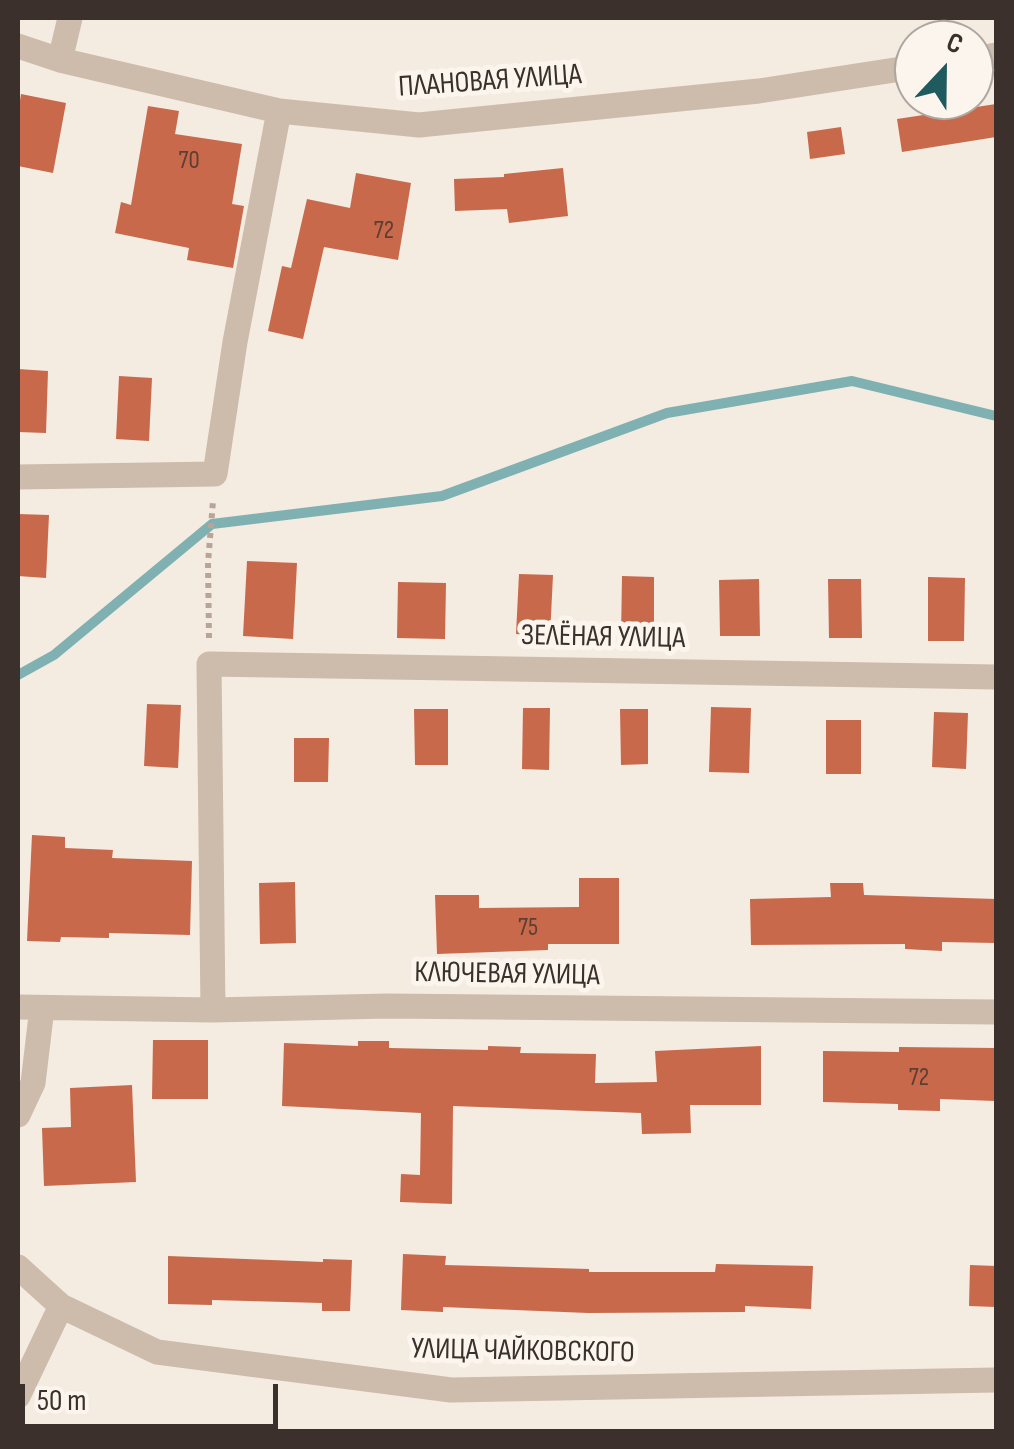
<!DOCTYPE html>
<meta charset="utf-8">
<style>
body{margin:0}
#map{position:relative;width:1014px;height:1449px;overflow:hidden;background:#f4ebe1;font-family:"Sofia Sans Condensed",sans-serif}
canvas{display:block}
.frame{position:absolute;inset:0;border:20px solid #3b302b;pointer-events:none}
.north{position:absolute;left:894px;top:20px;width:100px;height:100px;box-sizing:border-box;background:#fbf5ee;border:2px solid #aea6a0;border-radius:50%;rotate:22deg;font-size:28px;font-weight:700;line-height:40px;text-align:center;color:#3b302b}
.north::after{content:'';display:block;margin:auto;width:35px;height:45px;background:#1f5a5e;clip-path:polygon(50% 0,100% 100%,50% 72%,0 100%)}
.scale{position:absolute;left:20px;top:1384px;width:258px;height:45px;box-sizing:border-box;border:5px solid #3b302b;border-top:0;padding-left:12px;font-size:30px;line-height:35px;white-space:nowrap;color:#3b302b;-webkit-text-stroke:8px #fbf5ee;paint-order:stroke}
</style>
<div id="map">
<canvas width="1014" height="1449"></canvas>
<div class="frame"></div>
<div class="north">С</div>
<div class="scale">50 m</div>
</div>
<script>
const context = document.querySelector('canvas').getContext('2d');
context.lineJoin = 'round';
const shape = rows => new Path2D(rows.map(r => 'M' + r).join(''));
function strokePath(path, color, width, dash) { context.strokeStyle = color; context.lineWidth = width; context.lineCap = dash ? 'butt' : 'round'; context.setLineDash(dash || []); context.stroke(path); }
function fill(path, color) { context.fillStyle = color; context.fill(path, 'evenodd'); }
function label(font, color, halo, rows, align = 'center') {
  context.font = font + ' "Sofia Sans Condensed",sans-serif'; context.lineWidth = 10; context.setLineDash([]); context.textBaseline = 'middle'; context.strokeStyle = halo; context.fillStyle = color; for (const [text, x, y, turn = 0] of rows) {
    context.save(); context.translate(x, y); context.rotate((+turn || 0) * Math.PI / 180); context.textAlign = isNaN(turn) ? turn : align; if (halo) context.strokeText(text, 0, 0); context.fillText(text, 0, 0); context.restore();
  }
}
strokePath(shape([
 [18,675,54,655,212,524,442,496,667,413,852,381,996,416]
]), '#7fb0b2', 10);
fill(shape([
 [21,94,66,103,53,173,18,166,18,114],
 [996,104,996,137,902,152,897,119],
 [148,106,179,111,175,134,242,144,232,204,244,206,233,268,187,260,189,248,115,233,121,202,131,205],
 [841,127,845,154,810,159,807,132],
 [563,168,568,216,509,223,507,209,455,211,454,179,504,177,504,174],
 [356,173,411,183,398,260,324,247,303,339,268,331,282,266,291,268,307,199,350,208],
 [18,369,48,371,46,433,18,432],
 [119,376,152,378,149,441,116,439],
 [18,514,49,515,46,578,18,576],
 [247,561,297,563,293,639,243,636],
 [519,574,553,575,550,636,516,634],
 [622,576,654,577,654,638,621,637],
 [928,577,965,578,964,641,928,641],
 [759,579,760,636,720,636,719,580],
 [828,579,861,579,862,638,829,638],
 [398,582,446,583,445,639,397,638],
 [147,704,181,705,178,768,144,766],
 [711,707,751,708,749,773,709,772],
 [523,708,550,708,549,770,522,769],
 [414,709,448,709,448,765,415,765],
 [620,709,648,709,648,764,621,765],
 [934,712,968,713,966,769,932,767],
 [826,720,861,720,861,774,826,774],
 [294,738,329,738,328,782,294,782],
 [32,835,65,837,65,848,113,850,112,858,192,861,190,935,109,933,109,938,61,937,60,942,27,941],
 [579,878,619,878,619,944,548,944,548,950,437,954,435,895,479,895,479,908,579,907],
 [295,882,296,943,260,944,259,883],
 [830,883,863,883,864,895,996,899,996,943,942,942,942,951,905,949,905,944,751,945,750,899,831,897],
 [153,1040,208,1040,208,1099,152,1099],
 [358,1041,389,1041,389,1048,488,1050,488,1046,521,1047,520,1053,596,1054,595,1083,657,1082,655,1051,761,1046,761,1105,690,1105,691,1133,642,1134,641,1113,453,1106,452,1204,400,1202,401,1174,420,1175,421,1113,282,1106,284,1043,358,1046],
 [899,1047,996,1048,996,1101,940,1099,940,1111,898,1110,898,1104,823,1102,823,1051,899,1052],
 [132,1085,136,1182,44,1186,42,1128,71,1127,70,1088],
 [403,1254,446,1256,445,1265,589,1269,589,1272,715,1272,716,1264,813,1266,811,1309,745,1306,745,1312,588,1313,443,1307,443,1312,401,1310],
 [168,1256,323,1262,323,1259,352,1260,350,1311,322,1311,322,1303,212,1300,212,1305,168,1304],
 [970,1265,996,1266,996,1307,969,1306]
]), '#c8694b');
strokePath(shape([
 [209,638,208,563,213,501]
]), '#b9a596', 6, [5, 5]);
strokePath(shape([
 [18,46,60,60,279,111,419,125,759,91,914,67],
 [974,59,996,55],
 [60,60,70,18],
 [18,477,215,474,235,342,279,111],
 [18,1007,213,1010,388,1006,996,1012],
 [213,1010,209,664,996,677],
 [18,1115,33,1083,42,1008],
 [18,1267,61,1306,157,1352,451,1390,996,1380],
 [18,1396,61,1306]
]), '#cdbbac', 25);
label('25px', '#5e3e33', null, [
 ["70",189,162],
 ["72",384,232],
 ["75",528,929],
 ["72",919,1079]
]);
label('30px', '#3b302b', '#fbf5ee', [
 ["ПЛАНОВАЯ УЛИЦА",490,82,-4],
 ["ЗЕЛЁНАЯ УЛИЦА",603,638,1],
 ["КЛЮЧЕВАЯ УЛИЦА",507,975,1],
 ["УЛИЦА ЧАЙКОВСКОГО",523,1352,1]
]);
</script>
